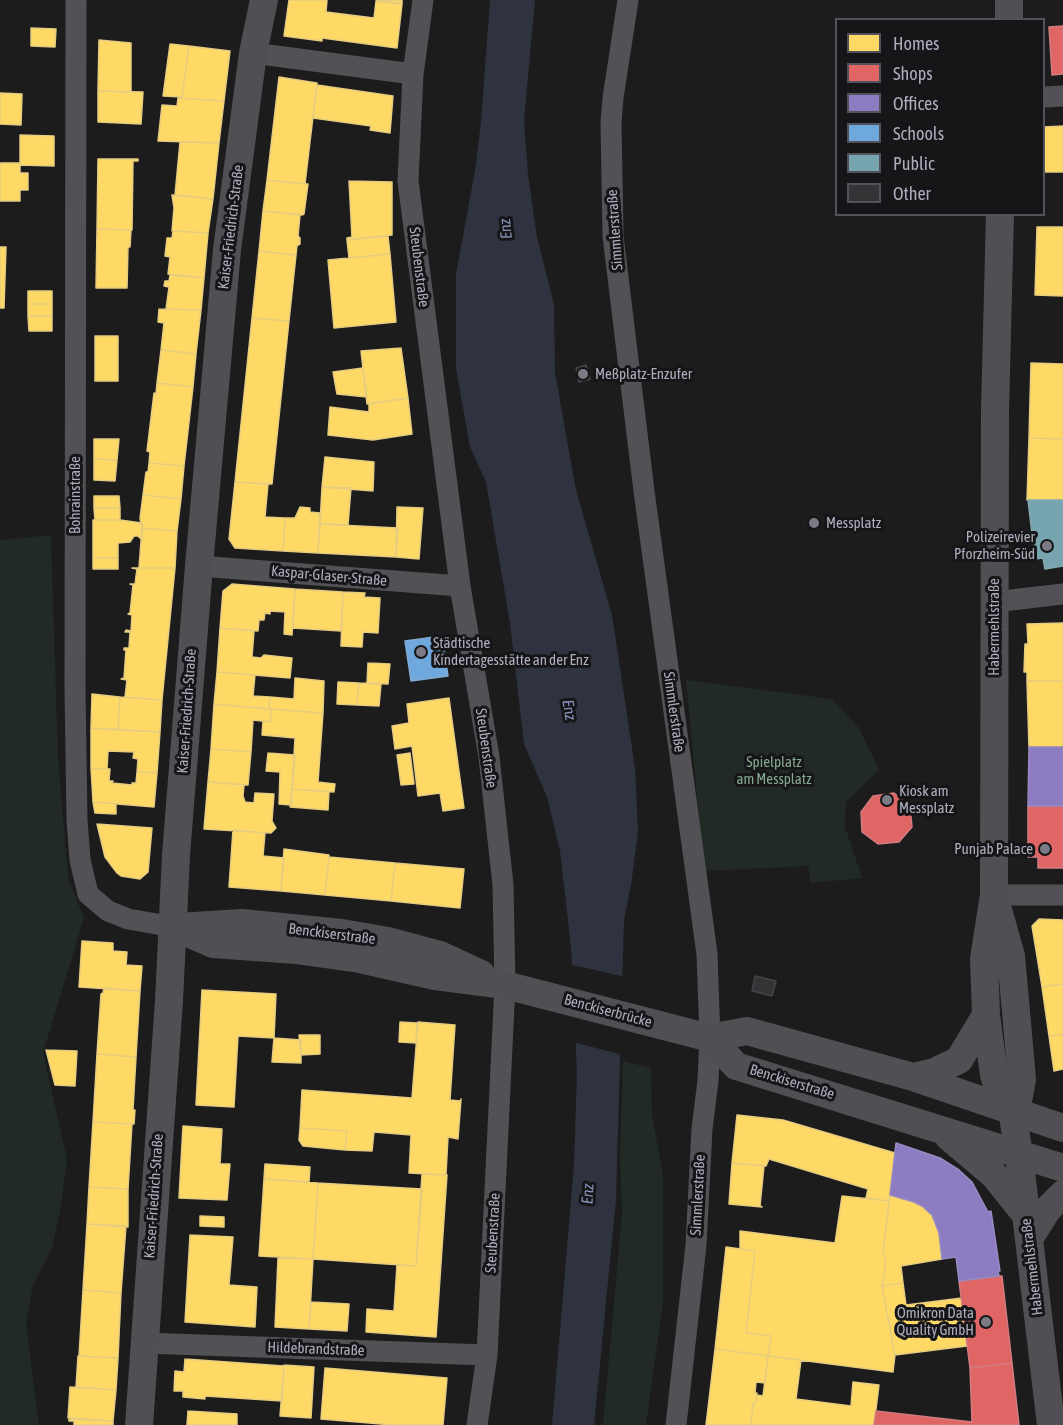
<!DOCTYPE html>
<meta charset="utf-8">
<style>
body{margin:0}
#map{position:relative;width:1063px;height:1425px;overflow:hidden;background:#1c1c1c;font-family:"Asap Condensed",sans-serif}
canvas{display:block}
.legend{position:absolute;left:835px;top:18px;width:210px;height:198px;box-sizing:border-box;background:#161618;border:2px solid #52535a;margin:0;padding:8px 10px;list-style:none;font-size:18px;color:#adaebd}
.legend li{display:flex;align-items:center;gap:12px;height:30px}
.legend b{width:30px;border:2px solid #52535a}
</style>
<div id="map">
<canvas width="1063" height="1425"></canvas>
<ul class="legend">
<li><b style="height:16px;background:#ffd966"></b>Homes</li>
<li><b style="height:16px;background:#e06666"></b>Shops</li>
<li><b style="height:16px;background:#8e7cc3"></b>Offices</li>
<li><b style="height:16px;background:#6fa8dc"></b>Schools</li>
<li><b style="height:16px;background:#76a5af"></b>Public</li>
<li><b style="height:16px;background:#343436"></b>Other</li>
</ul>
</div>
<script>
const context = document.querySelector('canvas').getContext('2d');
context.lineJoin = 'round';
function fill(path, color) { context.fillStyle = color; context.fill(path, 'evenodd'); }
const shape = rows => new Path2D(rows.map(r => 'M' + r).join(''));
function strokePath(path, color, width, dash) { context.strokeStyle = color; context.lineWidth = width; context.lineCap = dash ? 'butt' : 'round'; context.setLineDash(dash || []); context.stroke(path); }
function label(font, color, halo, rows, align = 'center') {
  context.font = font + ' "Asap Condensed",sans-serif'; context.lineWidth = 6; context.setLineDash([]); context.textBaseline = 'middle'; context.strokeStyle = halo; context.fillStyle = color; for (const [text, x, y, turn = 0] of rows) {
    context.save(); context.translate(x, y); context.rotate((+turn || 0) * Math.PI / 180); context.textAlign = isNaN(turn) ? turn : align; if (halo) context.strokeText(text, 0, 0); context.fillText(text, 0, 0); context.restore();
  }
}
fill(shape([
 [51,535,58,757,68,877,84,918,43,1053,67,1159,61,1207,52,1248,33,1285,26,1324,39,1425,0,1425,0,540],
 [686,680,832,699,859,728,879,770,846,802,845,827,862,878,811,883,808,866,704,871],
 [623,1061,651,1068,652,1114,663,1174,663,1302,646,1425,603,1425,622,1213,620,1151]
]), '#212a25');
fill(shape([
 [490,0,535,0,524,120,528,175,537,237,554,304,555,373,576,490,612,615,635,768,638,833,631,885,624,920,616,1200,594,1425,552,1425,574,1165,577,1072,571,947,560,851,547,797,524,744,510,623,486,482,470,447,456,368,456,274,475,171,481,122]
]), '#2e333f');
fill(shape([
 [569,964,625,977,623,1055,573,1042]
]), '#1c1c1c');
const homes = shape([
 [289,0,327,0,326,12,374,18,376,1,402,4,397,48,322,38,322,41,284,36,289,0],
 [376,0,402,0,402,4,376,0],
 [31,28,56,29,55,47,31,46,31,28],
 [99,40,131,43,131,92,98,91,99,40],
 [170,44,189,46,182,97,163,96,170,44],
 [189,46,230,51,224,101,178,98,178,97,182,97,189,46],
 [279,77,317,83,305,184,267,180,279,77],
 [317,85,393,96,390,133,370,130,371,126,313,118,317,85],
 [98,91,143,92,141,124,98,122,98,91],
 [0,93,22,94,21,125,0,124,0,93],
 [178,98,224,101,219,143,158,141,162,105,177,106,178,98],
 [1063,126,1063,172,1044,172,1044,127,1063,126],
 [20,135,54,136,54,166,20,165,20,135],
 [180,142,219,143,213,199,175,195,180,142],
 [98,159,138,159,138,161,133,161,132,230,97,229,98,159],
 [0,163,20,163,20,173,28,173,28,190,20,190,20,201,0,201,0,163],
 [267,180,308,184,304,214,302,215,263,211,267,180],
 [349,181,392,182,392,235,347,240,347,238,352,237,349,181],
 [172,195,213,199,208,233,172,231,174,208,172,195],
 [263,211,300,215,298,236,300,238,300,244,297,246,296,255,259,251,263,211],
 [1037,227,1063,227,1063,296,1035,295,1037,227],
 [97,229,131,230,130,247,128,247,127,288,96,288,97,229],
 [173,231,208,233,204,278,168,274,170,257,165,256,167,238,172,238,173,231],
 [388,236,390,254,349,258,347,240,388,236],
 [0,247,6,247,4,308,0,308,0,247],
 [259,251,296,255,289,321,252,318,259,251],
 [390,254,396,322,334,328,328,260,390,254],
 [170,275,204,278,201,310,166,309,169,287,164,286,165,281,169,281,170,275],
 [28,291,52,291,52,304,28,304,28,291],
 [28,304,52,304,52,316,28,316,28,304],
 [159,309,201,310,196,354,161,350,164,323,158,322,159,309],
 [28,316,52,316,52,331,29,331,28,316],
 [252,318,289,321,272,484,235,482,252,318],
 [95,336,118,336,118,381,95,381,95,336],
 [401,348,408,398,367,404,361,351,401,348],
 [161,350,196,354,193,387,157,383,161,350],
 [1031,363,1063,364,1063,439,1029,438,1031,363],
 [363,368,367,397,337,394,333,372,363,368],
 [157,383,193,387,184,466,149,463,150,452,147,451,154,393,156,394,157,383],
 [408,398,412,434,373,440,328,435,330,407,369,412,369,404,408,398],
 [1029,438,1063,439,1063,500,1027,500,1029,438],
 [94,439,119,439,117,460,94,459,94,439],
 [325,457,374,462,373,491,322,487,325,457],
 [94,459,117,460,115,481,94,480,94,459],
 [149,463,184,466,181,499,143,495,146,472,148,472,149,463],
 [235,482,268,484,265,517,285,518,283,551,235,548,229,539,235,482],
 [322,487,351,488,348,525,320,524,322,487],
 [143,495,181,499,177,531,142,528,140,518,143,495],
 [94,496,119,496,120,508,94,508,94,496],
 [300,507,310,508,310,512,320,513,318,553,283,551,285,518,295,518,300,507],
 [397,507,423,508,419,559,396,557,397,507],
 [94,508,120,508,120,520,95,520,94,508],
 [93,520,120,520,142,523,142,540,138,536,134,536,130,542,118,543,118,558,93,558,93,520],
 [320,524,398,528,396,557,318,553,320,524],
 [142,528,177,531,175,568,139,568,142,528],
 [93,558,118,558,118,569,93,569,93,558],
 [132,568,175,568,162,700,125,697,127,680,121,679,124,678,126,650,124,650,124,648,129,648,130,632,125,632,126,630,131,631,132,615,128,614,130,613,133,585,130,584,135,584,137,569,132,568],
 [232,584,295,589,292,635,284,634,285,612,270,611,270,614,265,613,264,620,259,620,258,631,220,628,223,591,232,584],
 [295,589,343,592,341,631,293,628,295,589],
 [343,592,365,593,364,597,380,598,378,633,363,632,362,647,341,646,343,592],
 [1063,623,1063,681,1027,681,1027,672,1024,672,1025,644,1028,644,1027,624,1063,623],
 [220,628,254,631,252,657,261,658,264,655,292,658,290,678,217,672,220,628],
 [368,663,390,664,388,684,367,683,368,663],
 [217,672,255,675,253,696,270,697,269,709,214,704,217,672],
 [295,678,324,681,323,713,269,709,270,697,294,699,295,678],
 [1027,681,1063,681,1063,747,1029,747,1027,681],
 [338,682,359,683,357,705,337,704,338,682],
 [359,683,381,684,379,706,357,705,359,683],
 [92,694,120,697,118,730,91,728,92,694],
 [120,697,162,700,160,732,118,730,120,697],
 [449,698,464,808,443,811,440,793,418,796,412,746,395,749,392,726,409,723,407,704,449,698],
 [214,704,271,709,270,722,253,720,251,752,211,749,214,704],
 [271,709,323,713,318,782,335,784,334,792,292,789,295,738,262,735,263,721,270,722,271,709],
 [91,728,160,732,157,773,137,772,138,759,133,758,134,752,108,751,107,769,91,768,91,728],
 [211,749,251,752,248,785,208,782,211,749],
 [268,753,295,755,291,805,279,804,280,772,266,771,268,753],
 [410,753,414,784,401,785,397,755,410,753],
 [91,768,110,769,109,781,113,781,112,783,132,785,132,783,136,783,137,772,157,773,154,807,93,802,91,768],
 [208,782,244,785,243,796,245,802,254,803,255,793,274,794,272,821,276,828,271,833,204,829,208,782],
 [292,789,329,792,328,810,290,807,292,789],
 [93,802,116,804,116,814,95,813,93,802],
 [97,824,152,828,148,872,140,879,121,876,117,873,105,857,97,824],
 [233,830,265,833,263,856,284,858,281,891,229,887,233,830],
 [284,849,329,855,325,895,281,891,284,849],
 [329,857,395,863,391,901,325,895,329,857],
 [395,863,464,869,460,908,391,901,395,863],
 [1039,919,1063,920,1063,984,1042,987,1032,926,1039,919],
 [82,941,113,943,113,951,127,952,126,965,142,966,140,991,79,987,82,941],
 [1063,984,1063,1034,1049,1036,1042,987,1063,984],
 [104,988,140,991,136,1057,97,1054,101,994,103,993,104,988],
 [202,990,276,994,274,1038,238,1036,234,1107,196,1105,202,990],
 [400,1022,417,1023,416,1043,399,1042,400,1022],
 [418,1022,455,1025,450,1100,460,1101,461,1099,458,1139,448,1137,446,1174,447,1175,409,1173,411,1135,374,1132,372,1151,345,1150,347,1131,300,1128,302,1090,412,1098,418,1022],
 [1063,1034,1063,1069,1054,1071,1049,1036,1063,1034],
 [299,1035,320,1035,320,1054,301,1055,299,1035],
 [274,1038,301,1040,301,1063,272,1062,274,1038],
 [46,1050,77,1051,75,1086,55,1085,46,1050],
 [97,1054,136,1057,133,1110,135,1110,134,1124,93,1122,97,1054],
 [737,1115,783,1120,895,1153,889,1201,866,1198,868,1189,769,1159,766,1166,732,1163,737,1115],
 [93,1122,132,1124,128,1189,89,1187,93,1122],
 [183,1126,222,1129,220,1164,230,1164,227,1200,179,1198,183,1126],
 [300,1128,347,1131,345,1150,303,1146,299,1140,300,1128],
 [732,1163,764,1166,760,1206,762,1207,729,1204,732,1163],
 [265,1164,310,1167,309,1182,264,1179,265,1164],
 [422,1174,447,1175,436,1337,366,1332,367,1309,394,1311,397,1265,416,1266,422,1174],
 [264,1179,318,1183,313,1259,259,1256,264,1179],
 [318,1183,422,1189,416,1266,313,1259,318,1183],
 [89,1187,128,1189,128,1227,87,1224,89,1187],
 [890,1195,914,1202,922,1206,932,1215,939,1233,942,1259,901,1266,903,1283,882,1286,886,1261,883,1253,890,1195],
 [842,1196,889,1201,883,1253,886,1261,882,1286,895,1355,893,1372,768,1356,771,1336,746,1333,755,1251,740,1249,740,1231,835,1243,842,1196],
 [200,1216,224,1217,224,1227,200,1226,200,1216],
 [87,1224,126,1226,121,1293,83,1290,87,1224],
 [190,1235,233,1237,229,1285,257,1287,255,1327,185,1322,190,1235],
 [726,1247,755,1251,746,1333,771,1336,768,1356,715,1349,726,1247],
 [278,1258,313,1259,309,1329,275,1327,278,1258],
 [903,1283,906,1305,962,1298,967,1346,895,1355,882,1286,903,1283],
 [83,1290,121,1293,118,1358,79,1356,83,1290],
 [311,1302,349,1304,347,1331,309,1329,311,1302],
 [715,1349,768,1356,765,1383,756,1382,755,1393,757,1393,756,1403,753,1403,751,1425,706,1425,715,1349],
 [78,1356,118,1358,116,1390,76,1387,78,1356],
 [768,1356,801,1360,796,1399,851,1406,853,1382,879,1385,874,1425,751,1425,753,1403,756,1403,757,1395,763,1396,768,1356],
 [185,1359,284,1366,282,1401,205,1396,205,1399,183,1397,183,1391,174,1391,175,1371,184,1372,185,1359],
 [284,1365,314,1367,311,1418,280,1416,284,1365],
 [325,1368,447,1378,443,1425,393,1425,321,1419,325,1368],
 [70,1387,116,1390,113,1421,68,1418,70,1387],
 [188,1411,237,1414,237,1425,187,1425,188,1411],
 [69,1419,113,1421,113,1425,74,1425,74,1421,69,1421,69,1419]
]);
fill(homes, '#ffd966');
strokePath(homes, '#e6cc80', 1.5);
const shops = shape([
 [1063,26,1063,74,1052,75,1049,27,1063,26],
 [894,793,910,806,912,827,899,842,878,844,862,832,861,812,873,796,894,793],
 [1028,806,1063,806,1063,868,1038,868,1038,857,1028,857,1028,806],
 [999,1276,1002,1276,1012,1363,970,1368,959,1281,999,1276],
 [1012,1363,1019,1425,874,1425,876,1411,972,1422,970,1368,1012,1363]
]);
fill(shops, '#e06666');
strokePath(shops, '#d17c80', 1.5);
const offices = shape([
 [1029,747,1063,747,1063,806,1028,806,1029,747],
 [896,1143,940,1158,959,1170,972,1182,988,1212,991,1211,1000,1271,998,1271,999,1276,959,1281,956,1257,942,1259,939,1233,932,1215,922,1206,914,1202,890,1195,896,1143]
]);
fill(offices, '#8e7cc3');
strokePath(offices, '#978bc1', 1.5);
const schools = shape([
 [442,636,448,676,411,681,405,641,442,636]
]);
fill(schools, '#6fa8dc');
strokePath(schools, '#82aad3', 1.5);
const public = shape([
 [1028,500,1063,500,1063,566,1045,569,1043,558,1035,559,1028,500]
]);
fill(public, '#76a5af');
strokePath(public, '#86a8b3', 1.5);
const building = shape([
 [586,365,590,379,579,382,576,368,586,365],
 [755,976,776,981,772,996,752,991,755,976]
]);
fill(building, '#343436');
strokePath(building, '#454448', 1.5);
strokePath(shape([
 [76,0,75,689,77,820,80,860,88,894,108,911,128,919,174,927],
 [423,0,413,74,408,181,460,586,489,757,503,885,505,985,487,1355,477,1425],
 [628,0,613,98,611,122,613,236,644,491,707,954,710,1038,708,1081,702,1129,696,1245,676,1425],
 [253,53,413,74],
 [1044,97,1063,96],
 [199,566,460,586],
 [994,602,1063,594],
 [994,895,1063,895],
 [144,1343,487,1355]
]), '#525156', 21);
strokePath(shape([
 [1009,20,1009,0],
 [1000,214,995,410,994,895,984,959,986,1015,994,1075,1001,1096,1012,1109,1019,1155,1051,1425],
 [997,906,1011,956,1022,1079,1019,1096,1012,1109],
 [174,927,213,944,296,950,360,959,435,976,505,985,710,1038,747,1031,913,1077,1063,1128],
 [178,927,242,923,342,933,388,941,440,955,481,974],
 [710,1038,736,1066,1063,1168],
 [913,1077,934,1072,959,1060,986,1015],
 [949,1137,994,1175,1026,1215],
 [1029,1239,1047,1210,1063,1194],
 [139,1425,169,1001,176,855,199,566,227,250,253,53,264,0]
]), '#505054', 28);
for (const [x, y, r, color] of [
 [583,374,6,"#7a7b85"],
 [814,523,6,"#7a7b85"],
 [1047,546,6,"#7a7b85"],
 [421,652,6,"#7a7b85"],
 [887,800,6,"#7a7b85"],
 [1045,849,6,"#7a7b85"],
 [986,1322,6,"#7a7b85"]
]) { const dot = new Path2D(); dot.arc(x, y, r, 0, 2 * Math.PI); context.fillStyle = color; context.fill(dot); strokePath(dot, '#161618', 2); }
label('15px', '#adaebd', '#161618', [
 ["Kaiser-Friedrich-Straße",231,227,-83],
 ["Simmlerstraße",615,230,-94],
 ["Steubenstraße",419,267,83],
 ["Bohrainstraße",75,495,-90],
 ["Kaspar-Glaser-Straße",329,576,5],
 ["Habermehlstraße",994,627,-90],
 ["Kaiser-Friedrich-Straße",187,711,-86],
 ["Simmlerstraße",674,712,82],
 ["Steubenstraße",486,748,82],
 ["Benckiserstraße",332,934,7],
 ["Benckiserbrücke",608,1011,15],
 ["Benckiserstraße",792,1082,17],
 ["Simmlerstraße",698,1195,-87],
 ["Kaiser-Friedrich-Straße",154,1196,-86],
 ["Steubenstraße",493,1233,-87],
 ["Habermehlstraße",1032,1267,-97],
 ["Hildebrandstraße",316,1349,2]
]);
label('15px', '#adaebd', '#161618', [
 ["Meßplatz-Enzufer",595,374],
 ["Messplatz",826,523],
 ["Polizeirevier",1035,537,"right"],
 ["Pforzheim-Süd",1035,554,"right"],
 ["Städtische",433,643],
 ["Kindertagesstätte an der Enz",433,660],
 ["Kiosk am",899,791],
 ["Messplatz",899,808],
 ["Punjab Palace",1033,849,"right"],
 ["Omikron Data",974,1313,"right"],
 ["Quality GmbH",974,1330,"right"]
], 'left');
label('15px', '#84a88f', '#161618', [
 ["Spielplatz",774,762],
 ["am Messplatz",774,779]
]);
label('italic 16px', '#8492b8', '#161618', [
 ["Enz",506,229,-96],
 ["Enz",569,710,80],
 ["Enz",588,1194,-87]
]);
</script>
